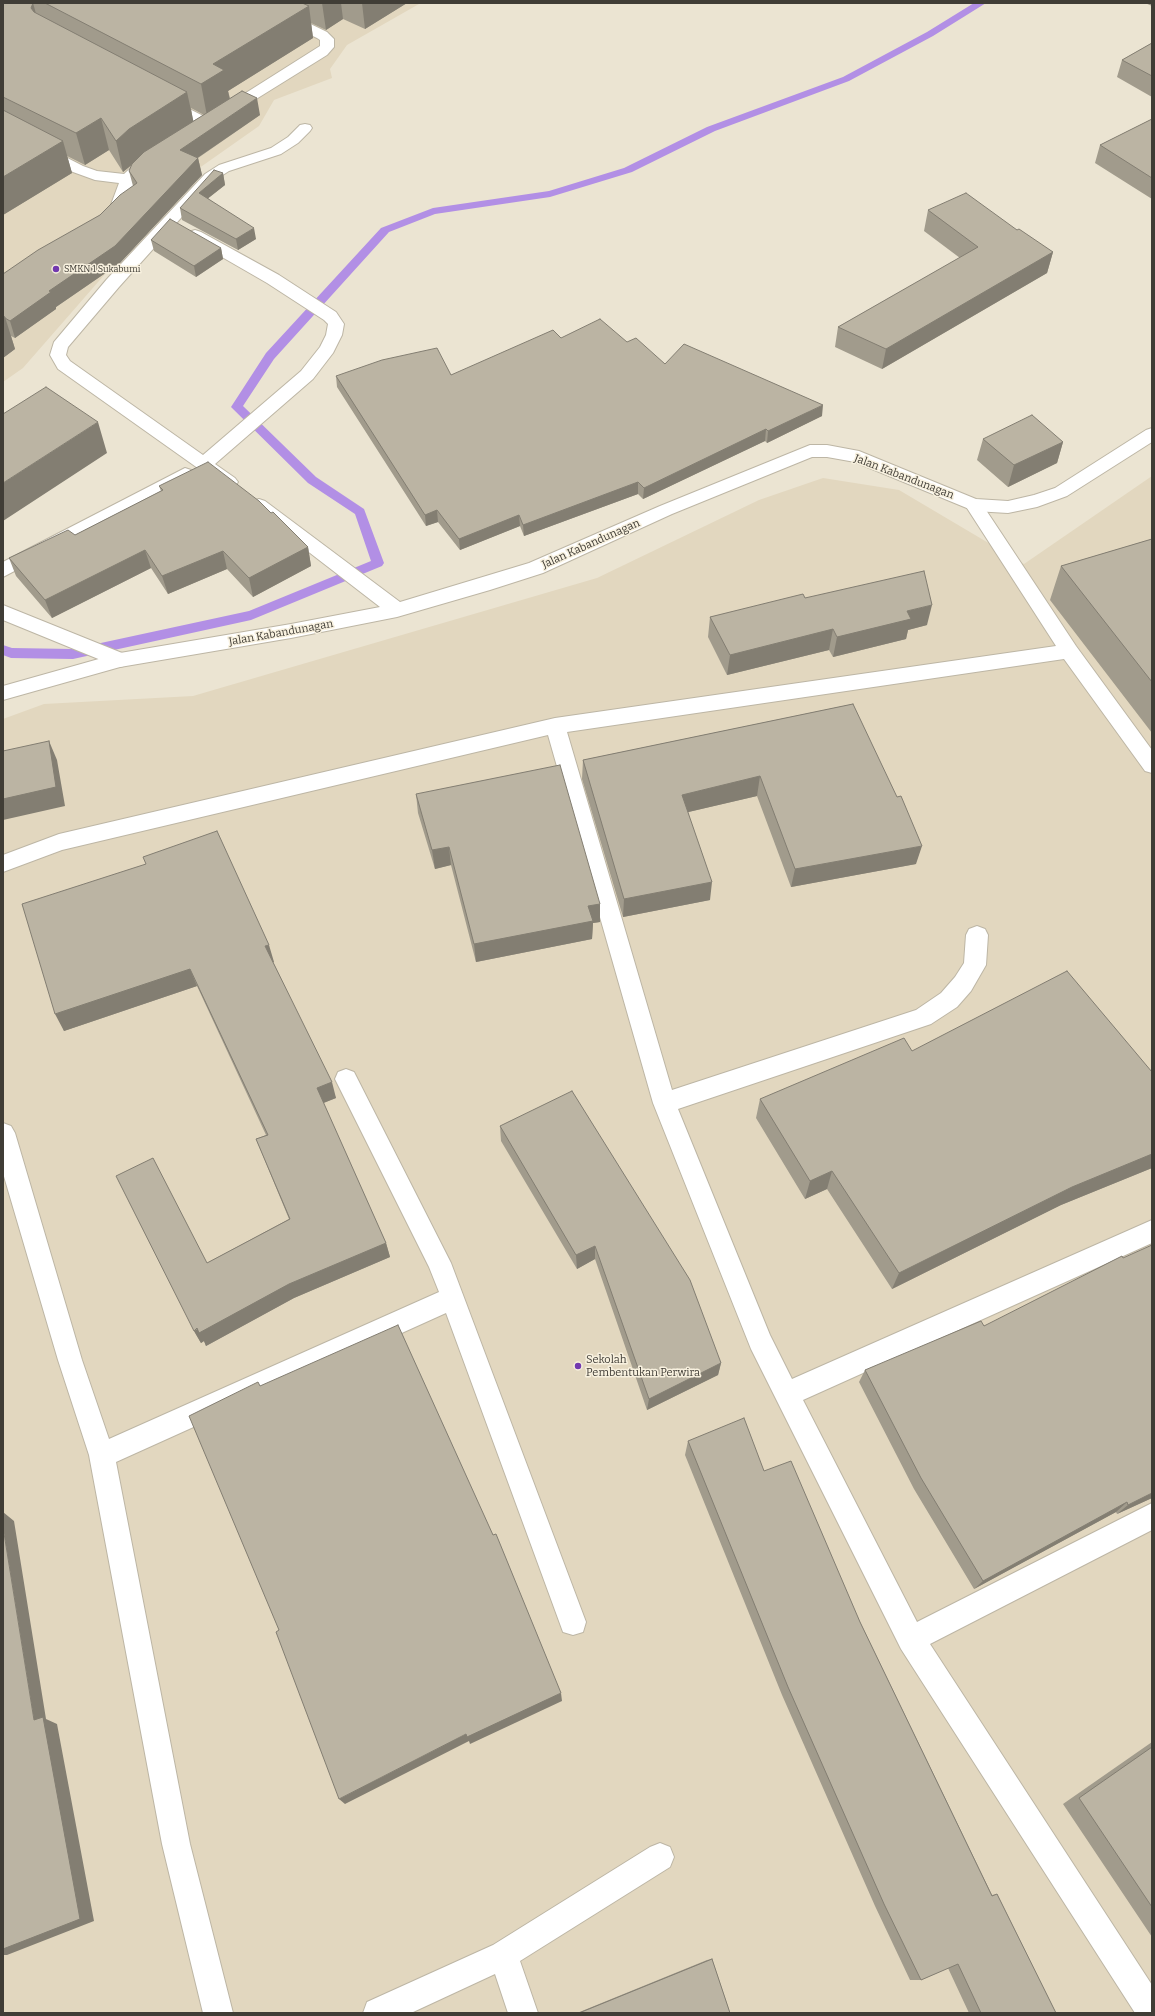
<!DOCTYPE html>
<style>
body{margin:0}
#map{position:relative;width:1155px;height:2016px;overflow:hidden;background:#ebe4d2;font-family:Bitter,serif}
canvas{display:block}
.frame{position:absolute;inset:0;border:4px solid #403d36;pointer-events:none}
</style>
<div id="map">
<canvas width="1155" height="2016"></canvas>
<div class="frame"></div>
</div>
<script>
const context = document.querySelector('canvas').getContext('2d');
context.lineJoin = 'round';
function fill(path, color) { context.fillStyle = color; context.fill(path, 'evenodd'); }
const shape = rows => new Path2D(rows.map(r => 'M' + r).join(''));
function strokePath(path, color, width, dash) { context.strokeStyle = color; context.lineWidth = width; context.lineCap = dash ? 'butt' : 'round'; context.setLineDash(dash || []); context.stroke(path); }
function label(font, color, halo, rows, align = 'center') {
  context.font = font + ' Bitter,serif'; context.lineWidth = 3; context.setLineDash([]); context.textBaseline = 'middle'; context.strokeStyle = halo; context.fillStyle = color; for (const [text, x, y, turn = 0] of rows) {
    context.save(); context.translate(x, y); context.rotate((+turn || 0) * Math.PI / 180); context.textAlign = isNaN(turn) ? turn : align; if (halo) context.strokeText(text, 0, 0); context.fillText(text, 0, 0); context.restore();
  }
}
fill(shape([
 [3,3,416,3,419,4,347,45,330,69,332,78,274,100,259,126,195,171,23,368,3,382],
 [1152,476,1152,2013,3,2013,3,719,44,704,193,696,597,578,759,500,823,478,899,490,1024,564]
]), '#e2d7bf');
fill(shape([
 [974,3,986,3,933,36,849,81,715,131,632,172,550,197,435,214,389,232,274,359,243,406,316,477,364,509,384,563,382,566,251,620,73,659,11,658,3,655,3,645,12,648,73,649,249,611,371,561,355,514,308,483,231,407,266,353,381,228,433,208,549,191,624,168,707,127,843,77,927,32,974,3]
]), '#b28fe5');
const service = shape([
 [249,3,267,3,327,32,334,39,334,47,327,55,232,114,227,115,222,114,220,111,222,108,320,46,320,40,317,38,251,6,249,3],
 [166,97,213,121,215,124,213,127,208,128,203,127,161,104,159,101,161,98,166,97],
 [3,125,83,166,97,171,124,174,137,162,149,154,159,154,162,157,135,181,124,211,115,223,109,225,103,223,101,220,109,210,119,183,95,180,73,172,3,135,3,125],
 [185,468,191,470,194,474,191,478,3,577,3,562,185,468],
 [974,499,980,501,1076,646,1152,750,1152,773,1145,771,1064,659,567,732,672,1090,916,1010,941,993,955,977,964,963,966,935,969,929,977,926,985,929,988,935,986,965,971,991,957,1007,931,1024,678,1109,770,1335,792,1379,1152,1220,1152,1243,803,1400,917,1622,1152,1503,1152,1530,930,1644,1152,1985,1152,2013,1135,2013,901,1649,751,1349,653,1103,548,735,62,850,3,872,3,855,59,834,555,718,1056,646,965,505,968,501,974,499],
 [3,605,127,655,130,660,127,665,120,667,113,665,3,620,3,605],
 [346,1069,354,1072,451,1263,586,1622,583,1632,573,1635,563,1632,446,1313,116,1462,190,1844,233,2013,203,2013,162,1844,89,1455,58,1360,3,1173,3,1123,11,1126,15,1133,82,1360,109,1439,439,1292,429,1267,335,1079,338,1072,346,1069],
 [660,1843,670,1847,674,1857,670,1867,520,1961,538,2013,508,2013,495,1974,411,2013,363,2013,367,2002,493,1945,650,1847,660,1843]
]);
const minor = shape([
 [305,124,310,125,312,128,310,131,298,143,281,154,229,171,215,180,119,287,68,347,66,355,70,361,203,455,301,371,320,347,326,335,328,324,324,320,267,283,189,238,187,235,189,232,195,230,201,232,279,275,336,312,344,324,342,335,333,353,313,379,215,464,235,478,238,482,235,486,229,488,223,486,58,369,50,355,54,342,107,279,205,174,219,165,271,148,288,137,300,125,305,124],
 [1152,428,1152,442,1067,496,1037,507,1008,513,974,511,855,462,827,457,812,457,672,514,543,573,490,590,397,617,291,638,120,667,3,700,3,686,120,653,291,624,380,607,253,509,250,505,253,501,259,499,265,501,400,602,529,563,660,506,810,445,827,445,859,451,976,499,1008,501,1034,495,1055,488,1146,430,1152,428]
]);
strokePath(service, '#bdb6a5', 2);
strokePath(minor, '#bdb6a5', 2);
fill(service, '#fff');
fill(minor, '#fff');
fill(shape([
 [3,3,407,3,365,29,343,19,326,30,311,23,313,38,228,91,230,98,260,115,198,158,202,175,120,263,56,307,56,309,15,338,11,336,15,349,3,358,3,274,100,215,133,186,129,171,132,165,123,172,109,150,85,165,67,156,72,173,3,215],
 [191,108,204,115,193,121],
 [1145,3,1152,3,1152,6],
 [1152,43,1152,97,1117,77,1122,60],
 [1152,119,1152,199,1095,163,1100,145],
 [223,173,225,185,208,198,256,239,238,250,182,220,180,208],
 [928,210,1017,230,1053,252,1047,273,882,369,835,347,838,327,960,258,924,231],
 [151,240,221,248,223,259,196,277,154,251],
 [627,342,665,364,822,416,767,443,765,441,643,499,638,494,524,536,520,526,460,550,438,522,426,526,337,387,336,376,451,375],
 [983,439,1063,442,1057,463,1008,487,977,460],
 [159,486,271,513,308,547,311,566,253,597,227,569,168,594,151,568,52,618,16,576,9,558,75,535,161,491],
 [1152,539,1152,733,1050,600,1061,566],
 [805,598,927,625,908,630,906,639,833,657,829,650,727,675,708,637,710,617],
 [853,704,916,864,791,887,757,796,688,812,710,900,623,917,582,779,583,760],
 [416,794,600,904,600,922,593,923,592,939,476,962,451,865,435,869,418,813],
 [22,904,274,962,273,962,336,1098,323,1103,386,1243,390,1257,294,1298,206,1346,204,1341,201,1343,194,1331,207,1263,289,1219,256,1139,266,1135,197,986,64,1031],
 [1152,1072,1152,1168,1061,1205,892,1289,827,1189,805,1199,756,1118,760,1099],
 [500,1126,721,1363,718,1375,647,1410,595,1259,577,1269,501,1141],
 [984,1326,1152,1498,1117,1514,1116,1512,974,1589,914,1489,859,1382,865,1370],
 [688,1441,764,1471,860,1622,992,1895,997,1894,1056,2013,968,2013,969,2013,948,1968,921,1980,910,1980,875,1906,782,1695,685,1455],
 [1152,1742,1152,1937,1063,1804],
 [712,1959,730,2013,577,2013,707,1960]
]), '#a19b8c');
fill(shape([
 [33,3,42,35,31,8],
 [322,3,341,3,343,19,326,30],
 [362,3,407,3,365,29],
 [309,6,313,38,228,91,230,101,207,116,201,84,213,64],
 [187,92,194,124,136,161,123,172,116,141,129,129],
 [257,98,260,115,184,167,180,150],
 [101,118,109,150,85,165,76,133],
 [63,141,72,173,3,215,3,177],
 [198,158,202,175,120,263,56,307,56,309,15,338,10,321,49,291],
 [223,173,225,185,201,204,199,193],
 [254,228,256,239,238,250,236,239],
 [221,248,223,259,196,277,194,266],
 [1053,252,1047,273,882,369,886,349],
 [5,317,15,349,3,358,3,318],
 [823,405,822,416,767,443,768,431],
 [98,422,107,453,3,521,3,483],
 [766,429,765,441,643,499,644,488],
 [1063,442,1057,463,1008,487,1014,465],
 [638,482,638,494,524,536,523,525],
 [437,510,438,522,426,526,425,515],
 [519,515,520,526,460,550,459,539],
 [308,547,311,566,253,597,249,578],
 [145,550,151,568,52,618,45,600],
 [223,551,227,569,168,594,162,576],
 [932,605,927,625,908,630,906,639,833,657,837,637,907,611],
 [833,629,829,650,727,675,730,655],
 [49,741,57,760,65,806,3,820,3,799],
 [760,776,757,796,680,814,682,795],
 [922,846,916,864,791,887,795,869],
 [449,847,451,865,435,869,432,850],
 [712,882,710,900,623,917,624,899],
 [600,904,600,922,593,923,592,939,476,962,474,944,588,906],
 [269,945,274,962,271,963,265,946],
 [190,969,197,986,64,1031,55,1014],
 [332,1082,336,1098,321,1104,317,1088],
 [1152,1154,1152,1168,1061,1205,892,1289,899,1273,1072,1187],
 [832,1171,827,1189,805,1199,810,1181],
 [386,1243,390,1257,294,1298,206,1346,204,1341,201,1343,194,1331,289,1284],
 [595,1246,595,1259,577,1269,576,1255],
 [721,1363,718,1375,647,1410,649,1399],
 [1152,1493,1152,1498,1117,1514,1128,1505],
 [1127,1502,1116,1512,974,1589,983,1581],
 [3,1512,14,1521,46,1719,57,1724,94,1921,7,1955,3,1955,3,1949,34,1720,3,1527],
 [561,1693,562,1701,470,1744,469,1741,345,1804,339,1799,466,1734]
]), '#837e72');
const building = shape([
 [3,3,44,3,33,3,31,8,34,12,187,92,129,129,116,141,101,118,76,133,3,97,3,3],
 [45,3,302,3,309,6,213,64,224,70,201,84,45,3],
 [1152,43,1152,76,1122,60,1152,43],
 [242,91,257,98,180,150,198,158,115,246,49,291,51,292,10,321,5,318,5,317,3,316,3,274,38,250,100,215,120,195,137,183,129,171,132,164,144,152,242,91],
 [3,110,63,141,3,177,3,110],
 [1152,119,1152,178,1100,145,1152,119],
 [214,170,223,173,199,193,254,228,236,239,180,208,214,170],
 [966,193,1017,230,1019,229,1053,252,886,349,838,327,978,247,928,210,966,193],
 [170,219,221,248,194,266,151,240,170,219],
 [600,319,627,342,636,338,665,364,684,344,823,405,768,431,766,429,644,488,638,482,523,525,519,515,459,539,437,510,425,515,336,376,382,360,437,348,451,375,553,330,561,338,600,319],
 [46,387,98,422,3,483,3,414,46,387],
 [1032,415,1063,442,1014,465,983,439,1032,415],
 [208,462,259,501,271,513,273,512,308,547,249,578,223,551,162,576,145,550,45,600,9,558,68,530,75,535,163,490,159,486,208,462],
 [1152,539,1152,682,1061,566,1152,539],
 [924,571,932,605,907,611,911,619,837,637,833,629,730,655,710,617,803,594,805,598,924,571],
 [853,704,897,797,901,796,922,846,795,869,760,776,682,795,712,882,624,899,583,760,853,704],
 [49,741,56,787,3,799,3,751,49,741],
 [560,765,600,904,588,906,593,921,474,944,449,847,432,850,416,794,560,765],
 [217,831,269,945,265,946,332,1082,317,1088,386,1243,289,1284,199,1333,197,1328,194,1331,116,1176,153,1158,207,1263,290,1219,256,1139,268,1135,190,969,55,1014,22,904,146,864,143,857,217,831],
 [1067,971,1152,1072,1152,1154,1072,1187,899,1273,832,1171,810,1181,760,1099,904,1038,912,1051,1067,971],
 [572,1091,690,1280,721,1363,649,1399,595,1246,576,1255,500,1126,572,1091],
 [1152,1245,1152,1493,1128,1505,1127,1502,983,1581,921,1478,865,1370,981,1321,984,1326,1122,1256,1123,1258,1152,1245],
 [398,1325,493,1535,496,1534,561,1693,467,1737,466,1734,339,1799,276,1632,279,1630,189,1416,258,1382,260,1386,398,1325],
 [744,1418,764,1471,791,1461,860,1622,992,1896,997,1894,1056,2013,981,2013,958,1964,921,1980,884,1904,788,1687,688,1441,744,1418],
 [3,1527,34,1720,43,1717,80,1919,3,1949,3,1527],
 [1152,1747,1152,1907,1079,1798,1152,1747],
 [712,1959,730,2013,579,2013,712,1959]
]);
fill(building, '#bbb4a3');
strokePath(building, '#837e72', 1);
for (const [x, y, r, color] of [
 [56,269,4,"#7239af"],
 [578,1366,4,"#7239af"]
]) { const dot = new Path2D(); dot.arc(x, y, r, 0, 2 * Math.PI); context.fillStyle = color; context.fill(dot); strokePath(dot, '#f8f1df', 1.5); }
label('9px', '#403d36', '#f8f1df', [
 ["SMKN 1 Sukabumi",64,269]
], 'left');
label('11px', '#403d36', '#f8f1df', [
 ["Jalan Kabandunagan",904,477,21],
 ["Jalan Kabandunagan",591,544,-24],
 ["Jalan Kabandunagan",281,633,-10]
]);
label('11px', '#403d36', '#f8f1df', [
 ["Sekolah",586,1360],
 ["Pembentukan Perwira",586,1373]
], 'left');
</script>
